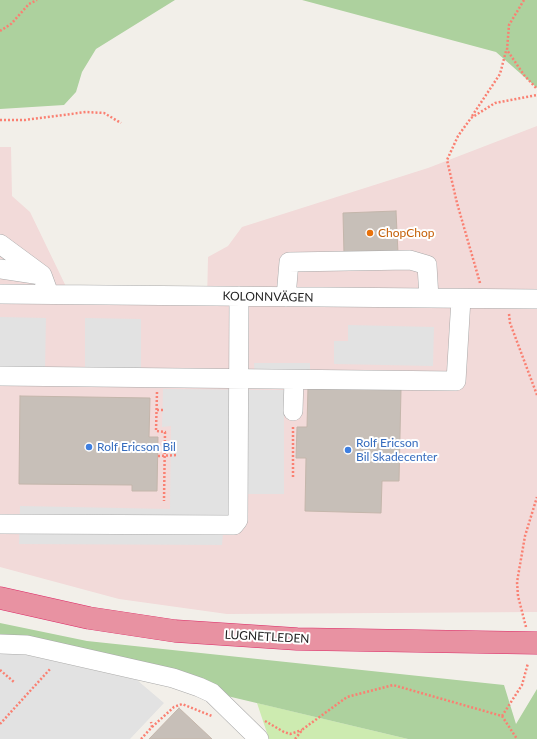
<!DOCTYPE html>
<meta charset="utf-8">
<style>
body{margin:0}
canvas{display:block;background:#f2efe9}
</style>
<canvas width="537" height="739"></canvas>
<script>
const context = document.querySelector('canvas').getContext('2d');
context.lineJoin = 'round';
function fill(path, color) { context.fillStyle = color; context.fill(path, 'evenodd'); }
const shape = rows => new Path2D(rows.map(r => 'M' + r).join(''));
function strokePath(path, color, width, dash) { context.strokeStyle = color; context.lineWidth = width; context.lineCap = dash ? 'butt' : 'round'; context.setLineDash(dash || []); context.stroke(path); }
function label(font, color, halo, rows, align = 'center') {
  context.font = font + ' Lato,sans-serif'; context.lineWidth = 4; context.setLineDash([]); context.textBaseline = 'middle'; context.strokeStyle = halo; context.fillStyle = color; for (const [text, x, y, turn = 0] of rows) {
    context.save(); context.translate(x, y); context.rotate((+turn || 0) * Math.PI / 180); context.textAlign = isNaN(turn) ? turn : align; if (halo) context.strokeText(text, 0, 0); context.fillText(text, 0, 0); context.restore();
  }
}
fill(shape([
 [537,126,537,612,227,614,119,599,0,567,0,147,11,147,12,196,30,212,73,301,207,302,208,257,228,246,242,227,428,168]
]), '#f2dad9');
fill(shape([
 [257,703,408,739,269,739]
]), '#cdebb0');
fill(shape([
 [0,0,175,0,96,49,82,72,76,92,64,105,0,109],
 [302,0,537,0,537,88,496,52],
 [0,623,87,641,504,685,516,724,537,689,537,739,408,739,0,642]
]), '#add19e');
fill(shape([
 [0,317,46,318,45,371,0,370],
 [85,318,141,319,141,372,85,371],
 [348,325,434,327,433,366,334,364,334,341,348,341],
 [254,363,310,363,310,380,255,379],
 [163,389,284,390,284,494,232,494,229,517,223,533,222,545,19,544,20,506,170,509,171,426,162,427],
 [13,652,137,680,164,703,130,739,0,739,0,653]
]), '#e2e2e2');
const building = shape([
 [396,211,398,253,344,254,343,213,396,211],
 [308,387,401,389,399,481,382,481,381,513,305,511,306,458,296,458,297,427,307,427,308,387],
 [20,396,150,398,149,437,158,437,157,491,132,491,132,485,19,484,20,396],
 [179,708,212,739,149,739,179,708]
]);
fill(building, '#c7bfb8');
strokePath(building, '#c4b6ab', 1);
const minor = shape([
 [0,244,42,275,49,294],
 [0,269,41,275],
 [0,294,537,299],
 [286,297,289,262,410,260,427,265,429,298],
 [0,376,456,381,461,299],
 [293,411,294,380],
 [0,524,234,525,238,520,239,296],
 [0,644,27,645,173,678,199,687,212,693,259,739]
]);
const highway = shape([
 [0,598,89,618,175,631,297,639,537,643]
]);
strokePath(minor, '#a9a9a9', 20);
strokePath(highway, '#dc2a67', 23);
strokePath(shape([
 [524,0,509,25,507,50,524,75,537,89],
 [0,31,11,24,29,4,37,0],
 [472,116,500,74,506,51],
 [0,120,25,120,86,112,104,113,121,123],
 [480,283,457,203,447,160,458,136,471,118,495,103,537,95],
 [509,314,510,323,537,395],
 [157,392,156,431,165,432,164,501],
 [157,410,165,410],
 [158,456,178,455],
 [293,477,293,425],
 [526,627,518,596,517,582,525,536,537,497],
 [0,670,14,682],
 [502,716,522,685,528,663],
 [265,721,284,732,290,734,302,730],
 [0,724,51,668],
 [152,727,174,707,182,704,212,716],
 [141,739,152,727,151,722],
 [295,739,303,729,347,697,393,685,502,716,517,739]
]), '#fa8072', 2.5, [2, 2]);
strokePath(minor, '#fff', 19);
strokePath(highway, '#e892a2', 22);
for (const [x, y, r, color] of [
 [370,233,4,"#e8710a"],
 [89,447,4,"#3f7fe0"],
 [348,450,4,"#3f7fe0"]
]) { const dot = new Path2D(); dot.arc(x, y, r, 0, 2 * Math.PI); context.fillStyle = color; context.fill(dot); strokePath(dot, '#fff', 1.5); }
label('12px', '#c56008', '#fff', [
 ["ChopChop",378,233]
], 'left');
label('12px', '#222', '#fff', [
 ["KOLONNVÄGEN",268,297,1],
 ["LUGNETLEDEN",267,637,3]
]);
label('12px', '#366cbe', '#fff', [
 ["Rolf Ericson",356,443],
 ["Bil Skadecenter",356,457],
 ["Rolf Ericson Bil",97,447]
], 'left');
</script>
